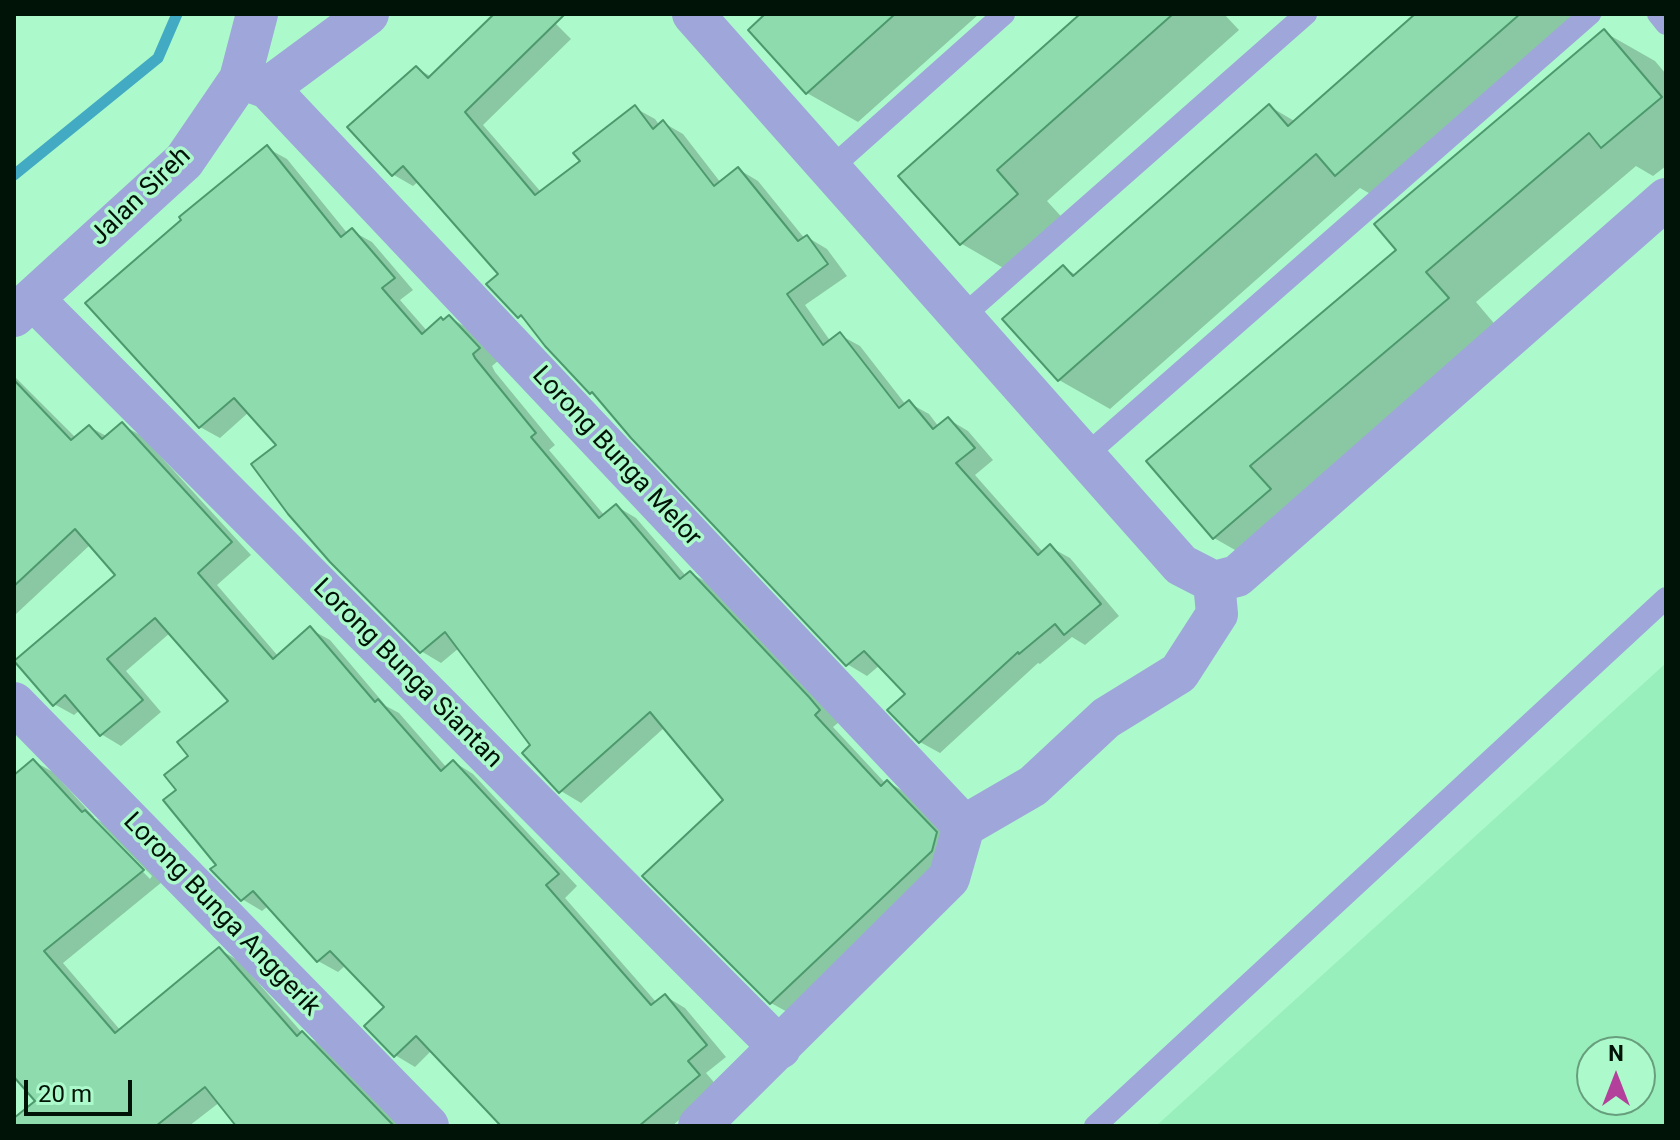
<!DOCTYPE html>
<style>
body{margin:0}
#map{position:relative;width:1680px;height:1140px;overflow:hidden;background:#acfacb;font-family:Roboto,sans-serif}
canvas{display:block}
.frame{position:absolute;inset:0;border:16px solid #001307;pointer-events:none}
.north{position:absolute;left:1576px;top:1036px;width:80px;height:80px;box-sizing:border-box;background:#acfacb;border:2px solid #679e7d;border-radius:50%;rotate:0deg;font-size:22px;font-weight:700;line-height:32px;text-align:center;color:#001307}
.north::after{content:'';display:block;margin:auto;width:28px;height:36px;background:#b3409a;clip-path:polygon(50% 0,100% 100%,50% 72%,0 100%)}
.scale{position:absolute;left:24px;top:1080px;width:108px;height:36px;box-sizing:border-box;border:4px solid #001307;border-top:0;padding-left:10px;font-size:24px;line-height:28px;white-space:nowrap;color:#001307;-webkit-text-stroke:6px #acfacb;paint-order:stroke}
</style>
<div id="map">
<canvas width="1680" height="1140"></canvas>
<div class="frame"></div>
<div class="north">N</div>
<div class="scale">20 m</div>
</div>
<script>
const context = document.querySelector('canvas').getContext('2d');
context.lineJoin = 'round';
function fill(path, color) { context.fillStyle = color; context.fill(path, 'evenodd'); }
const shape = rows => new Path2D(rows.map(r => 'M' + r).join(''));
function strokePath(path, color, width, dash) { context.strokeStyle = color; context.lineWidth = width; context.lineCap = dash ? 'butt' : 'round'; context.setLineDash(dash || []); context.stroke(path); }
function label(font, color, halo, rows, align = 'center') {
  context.font = font + ' Roboto,sans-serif'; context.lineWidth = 7; context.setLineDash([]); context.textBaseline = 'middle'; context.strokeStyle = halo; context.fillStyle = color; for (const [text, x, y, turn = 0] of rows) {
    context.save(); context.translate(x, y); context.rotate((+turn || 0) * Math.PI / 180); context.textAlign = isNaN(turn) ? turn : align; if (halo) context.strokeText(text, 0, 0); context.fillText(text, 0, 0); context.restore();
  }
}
fill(shape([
 [1666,663,1666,1126,1156,1126],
 [1592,1052,1640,1052,1640,1100,1592,1100]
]), '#99efbb');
fill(shape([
 [497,14,546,14,571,39,483,125,541,192,582,162,635,108,655,119,660,126,664,123,683,134,721,183,738,169,758,181,805,239,807,237,827,249,847,276,805,305,831,342,840,335,860,346,906,405,909,403,929,414,939,427,948,419,968,431,993,460,975,475,1043,552,1050,547,1070,558,1119,616,1085,645,1072,637,1040,664,1038,663,940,753,920,742,907,694,880,665,867,676,847,664,599,398,591,393,528,322,519,316,500,275,419,181,413,186,394,175,350,127,416,68,432,77],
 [768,14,979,14,858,122,807,93],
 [1083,14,1224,14,1239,30,1047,201,1068,224,1012,273,962,244,901,176],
 [1418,14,1604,14,1388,204,1360,188,1110,409,1059,380,1063,267,1076,275,1269,106,1296,122],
 [1604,32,1655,61,1666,74,1666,166,1653,176,1636,166,1476,302,1498,328,1265,567,1214,538,1149,462,1399,250],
 [267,148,287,159,348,234,352,231,372,242,413,290,400,300,428,332,449,317,469,329,499,360,492,366,495,372,555,445,549,450,605,516,616,506,636,518,686,576,690,573,710,584,839,722,833,727,886,784,888,782,908,794,956,845,791,1014,771,1003,726,800,665,727,581,803,561,791,533,745,459,648,441,663,421,651,278,445,249,412,220,438,200,427],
 [14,376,76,438,90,427,108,437,122,425,142,436,251,555,217,585,278,656,310,629,330,640,386,706,399,713,447,768,454,762,473,774,577,886,565,898,657,1003,665,996,685,1008,726,1057,706,1073,718,1087,672,1126,503,1126,432,1050,415,1067,395,1055,387,1007,346,965,338,972,318,961,268,906,262,911,242,899,218,865,179,790,191,756,231,702,170,633,126,671,161,712,121,746,101,734,80,710,74,715,54,704,118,575,91,544,16,614,14,613],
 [33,761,53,772,94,817,89,817,150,879,152,876,96,819,105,824,162,882,63,963,121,1031,219,949,239,961,304,1035,322,1045,402,1126,239,1126,220,1102,189,1126,14,1126,14,1121,38,1101,14,1074,14,778]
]), '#0003');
strokePath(shape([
 [14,175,158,58,177,14]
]), '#42aac3', 11);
const building = shape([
 [494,14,565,14,465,112,535,195,580,161,573,153,635,105,653,129,663,120,714,186,738,167,798,241,807,235,828,264,787,294,823,345,840,332,899,408,909,400,933,429,948,417,975,448,956,463,1038,555,1050,544,1101,604,1064,635,1055,624,1019,654,1018,652,919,743,887,710,905,694,864,651,846,666,631,438,592,392,590,394,545,346,521,315,518,318,486,284,498,274,403,166,392,176,347,127,416,66,428,78,494,14],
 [765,14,895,14,806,94,748,30,765,14],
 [1080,14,1173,14,997,170,1018,194,960,245,898,176,1080,14],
 [1415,14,1520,14,1335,176,1316,154,1058,381,1002,319,1063,265,1073,276,1269,104,1288,126,1415,14],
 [1604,29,1662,97,1601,148,1589,133,1426,272,1449,298,1250,466,1271,489,1213,539,1146,461,1396,250,1374,224,1604,29],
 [267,145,341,237,352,228,395,278,382,288,422,334,441,317,443,320,449,315,480,348,473,354,475,358,536,433,531,437,599,518,616,504,680,579,690,571,809,697,820,710,815,715,881,786,887,780,937,832,932,851,770,1004,642,876,723,800,650,712,559,793,522,753,530,745,445,632,420,653,330,562,288,514,251,464,276,445,234,398,199,428,85,303,181,220,179,217,267,145],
 [14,380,71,440,89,425,102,439,122,422,232,542,198,573,273,659,310,626,375,702,378,699,441,771,453,760,559,874,546,885,651,1005,665,994,707,1045,688,1061,700,1075,639,1126,501,1126,416,1036,394,1057,364,1026,384,1007,330,951,317,962,253,891,241,901,210,869,216,865,163,800,176,790,164,775,188,756,177,742,228,701,155,618,107,659,143,700,100,736,65,695,53,706,14,661,115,575,75,529,14,586,14,380],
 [33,759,82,812,85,810,144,870,44,951,115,1033,219,947,297,1036,302,1031,394,1126,236,1126,205,1087,156,1126,14,1126,14,1118,35,1101,14,1077,14,775,33,759]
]);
fill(building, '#8edcad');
strokePath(building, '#4d996e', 2);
strokePath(shape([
 [1658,14,1666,24],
 [830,169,1004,14],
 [962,317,1306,14],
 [1085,456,1590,14],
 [1095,1126,1666,598]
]), '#9ea6da', 22);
strokePath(shape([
 [693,14,1181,565,1214,582,1237,576,1666,199],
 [243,79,268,88,368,14],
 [268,88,964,826],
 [34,300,780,1048],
 [14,316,184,161,240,79,257,14],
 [14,703,428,1126],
 [699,1126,949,878,964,826,1033,786,1106,718,1179,673,1217,614,1214,582]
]), '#9ea6da', 42);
label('26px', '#001307', '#acfacb', [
 ["Jalan Sireh",141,197,-44],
 ["Lorong Bunga Melor",616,457,47],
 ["Lorong Bunga Siantan",407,674,45],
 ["Lorong Bunga Anggerik",221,915,46]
]);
</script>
